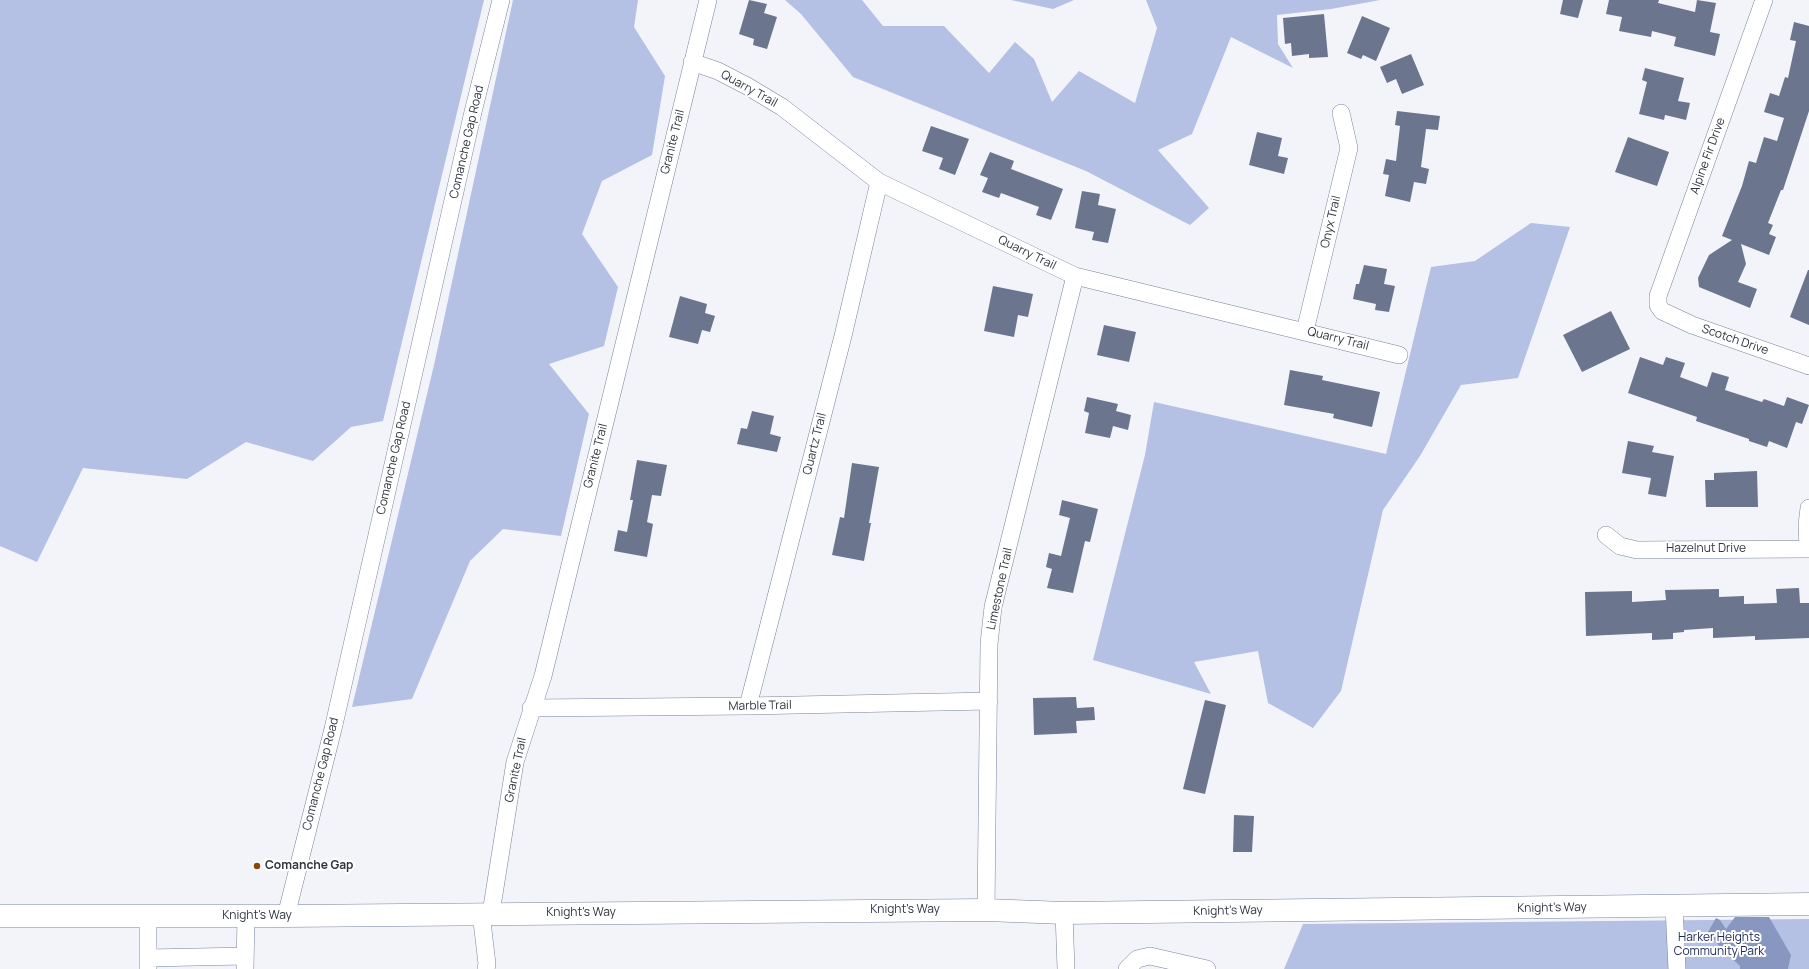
<!DOCTYPE html>
<style>
body{margin:0}
canvas{display:block;background:#f2f4fa}
</style>
<canvas width="1809" height="969"></canvas>
<script>
const context = document.querySelector('canvas').getContext('2d');
context.lineJoin = 'round';
function fill(path, color) { context.fillStyle = color; context.fill(path, 'evenodd'); }
const shape = rows => new Path2D(rows.map(r => 'M' + r).join(''));
function strokePath(path, color, width, dash) { context.strokeStyle = color; context.lineWidth = width; context.lineCap = dash ? 'butt' : 'round'; context.setLineDash(dash || []); context.stroke(path); }
function label(font, color, halo, rows, align = 'center') {
  context.font = font + ' Manrope,sans-serif'; context.lineWidth = 4; context.setLineDash([]); context.textBaseline = 'middle'; context.strokeStyle = halo; context.fillStyle = color; for (const [text, x, y, turn = 0] of rows) {
    context.save(); context.translate(x, y); context.rotate((+turn || 0) * Math.PI / 180); context.textAlign = isNaN(turn) ? turn : align; if (halo) context.strokeText(text, 0, 0); context.fillText(text, 0, 0); context.restore();
  }
}
fill(shape([
 [0,0,484,0,383,421,351,427,313,461,246,442,187,479,83,468,37,562,0,546],
 [513,0,638,0,634,27,665,76,652,155,602,181,582,234,618,287,604,346,549,364,589,414,561,536,503,529,470,561,412,699,352,707,434,365],
 [785,0,862,0,883,26,944,26,989,73,1015,42,1034,59,1052,102,1079,71,1135,103,1157,28,1146,0,1380,0,1331,9,1277,15,1278,44,1293,68,1231,37,1192,134,1158,150,1209,208,1190,225,1086,171,853,77,801,14],
 [1011,0,1074,0,1053,9],
 [1531,223,1570,227,1518,378,1461,385,1420,456,1383,510,1341,691,1313,728,1268,703,1258,651,1194,662,1211,694,1093,660,1145,455,1154,402,1386,454,1431,267,1475,261],
 [1809,919,1809,969,1284,969,1303,924]
]), '#b4c1e5');
fill(shape([
 [1735,917,1769,917,1791,955,1788,969,1740,969,1740,966,1720,947,1708,932,1716,918,1720,920,1726,929]
]), '#8797c0');
fill(shape([
 [749,0,767,4,764,13,777,17,767,49,753,45,754,39,739,34],
 [1563,0,1583,0,1578,18,1560,14],
 [1609,0,1659,0,1658,3,1695,12,1697,0,1716,3,1710,32,1720,34,1715,56,1674,46,1676,37,1652,31,1651,37,1619,31,1622,17,1606,14],
 [1324,14,1328,57,1309,58,1309,54,1292,56,1291,43,1285,44,1283,18],
 [1362,16,1390,28,1376,61,1363,55,1361,59,1347,53],
 [1794,22,1809,26,1809,111,1783,190,1781,190,1768,223,1773,225,1769,234,1776,237,1769,255,1741,244,1746,264,1738,282,1757,289,1750,308,1699,287,1698,278,1709,255,1732,240,1722,236,1742,186,1749,161,1756,163,1764,137,1777,141,1784,118,1764,112,1770,93,1779,96,1785,77,1788,78,1796,41,1790,40],
 [1411,54,1424,85,1402,94,1396,79,1387,83,1380,67],
 [1645,68,1684,78,1678,101,1690,103,1686,120,1665,115,1664,120,1639,114,1647,82,1642,80],
 [1397,111,1440,116,1438,130,1426,129,1421,167,1429,169,1426,184,1414,182,1410,202,1385,196,1389,175,1383,174,1386,159,1396,161,1400,126,1395,125],
 [931,126,969,139,955,175,939,169,943,158,922,151],
 [1257,132,1282,138,1278,156,1288,158,1284,174,1249,165],
 [1628,137,1669,152,1657,186,1615,172],
 [990,152,1014,161,1011,169,1063,189,1051,220,1036,215,1039,207,1001,193,999,198,982,192,988,178,980,175],
 [1082,191,1100,194,1098,205,1116,209,1108,243,1092,240,1094,232,1075,228],
 [1364,265,1387,269,1384,284,1395,286,1389,312,1375,310,1376,304,1353,299,1356,284,1359,284],
 [1808,270,1809,270,1809,325,1790,317],
 [993,286,1033,294,1028,317,1018,315,1014,337,984,331],
 [680,296,707,304,705,313,715,316,710,332,702,330,698,344,669,337],
 [1611,311,1630,349,1582,372,1563,335],
 [1104,325,1136,332,1129,362,1097,355],
 [1640,357,1663,365,1666,357,1685,363,1680,377,1707,387,1712,372,1729,377,1725,390,1762,402,1764,399,1784,406,1787,397,1809,405,1802,424,1796,422,1787,448,1769,441,1767,447,1749,441,1749,439,1696,421,1697,417,1628,393],
 [1290,370,1323,376,1322,380,1380,392,1372,427,1333,418,1334,414,1284,405],
 [1087,397,1118,404,1116,411,1131,415,1128,430,1113,426,1110,438,1085,433,1089,413,1084,411],
 [752,411,774,416,770,434,781,437,777,452,737,444,741,428,747,429],
 [1628,441,1654,446,1652,452,1674,456,1666,497,1648,494,1651,478,1622,473],
 [637,460,667,465,661,496,652,495,647,522,653,524,647,557,614,551,618,530,627,532,633,500,630,500],
 [852,463,879,467,869,523,871,523,864,561,832,555,840,517,844,518],
 [1757,471,1758,507,1706,507,1705,480,1714,480,1714,473],
 [1062,500,1098,509,1090,542,1085,541,1073,593,1047,588,1052,569,1046,567,1049,553,1061,556,1070,518,1059,515],
 [1799,588,1800,603,1809,603,1809,638,1755,640,1755,636,1713,638,1713,628,1684,630,1684,632,1673,633,1673,639,1652,640,1652,633,1586,636,1585,592,1632,591,1632,602,1666,600,1665,590,1719,589,1719,597,1744,596,1744,604,1777,603,1776,589],
 [1076,697,1077,708,1094,707,1095,720,1076,721,1077,733,1034,735,1033,698],
 [1205,700,1226,705,1205,794,1183,789],
 [1234,815,1254,816,1252,852,1233,852]
]), '#6b758e');
const minor = shape([
 [1764,0,1658,296,1658,305,1662,311,1692,325,1809,366],
 [692,62,718,71,747,86,782,107,879,182,1075,276,1399,355],
 [1305,331,1349,148,1341,113],
 [1606,535,1620,546,1637,550,1809,549],
 [1808,549,1807,525,1809,508],
 [748,706,843,336,879,182],
 [531,708,748,706,989,701],
 [1674,906,1677,969],
 [986,910,989,644,993,607,1075,276],
 [481,913,487,964,486,969],
 [491,913,515,762,543,676,708,0],
 [1064,913,1066,969],
 [286,916,333,729,473,112,501,0],
 [148,958,245,956],
 [148,969,148,916],
 [245,969,246,916],
 [1127,969,1137,959,1150,956,1207,969]
]);
const major = shape([
 [0,916,286,916,986,910,1064,913,1809,904]
]);
strokePath(minor, '#79839d', 18);
strokePath(major, '#79839d', 23);
strokePath(minor, '#fff', 17);
strokePath(major, '#fff', 22);
for (const [x, y, r, color] of [
 [257,866,4,"#884a0b"]
]) { const dot = new Path2D(); dot.arc(x, y, r, 0, 2 * Math.PI); context.fillStyle = color; context.fill(dot); strokePath(dot, '#fff', 1.5); }
label('12px', '#313540', '#fff', [
 ["Quarry Trail",749,89,29],
 ["Comanche Gap Road",467,142,-77],
 ["Granite Trail",673,142,-76],
 ["Alpine Fir Drive",1708,156,-70],
 ["Onyx Trail",1331,222,-77],
 ["Quarry Trail",1027,253,26],
 ["Quarry Trail",1338,339,14],
 ["Scotch Drive",1735,340,19],
 ["Quartz Trail",815,444,-76],
 ["Granite Trail",596,456,-76],
 ["Comanche Gap Road",394,458,-77],
 ["Hazelnut Drive",1706,549],
 ["Limestone Trail",1000,589,-78],
 ["Marble Trail",760,706,-1],
 ["Granite Trail",516,770,-78],
 ["Comanche Gap Road",321,774,-76],
 ["Knight's Way",1552,908,-1],
 ["Knight's Way",905,910],
 ["Knight's Way",1228,911,-1],
 ["Knight's Way",581,913],
 ["Knight's Way",257,916]
]);
label('bold 12px', '#313540', '#fff', [
 ["Comanche Gap",265,866]
], 'left');
label('12px', '#19275a', '#fff', [
 ["Harker Heights",1719,938],
 ["Community Park",1719,952]
]);
</script>
